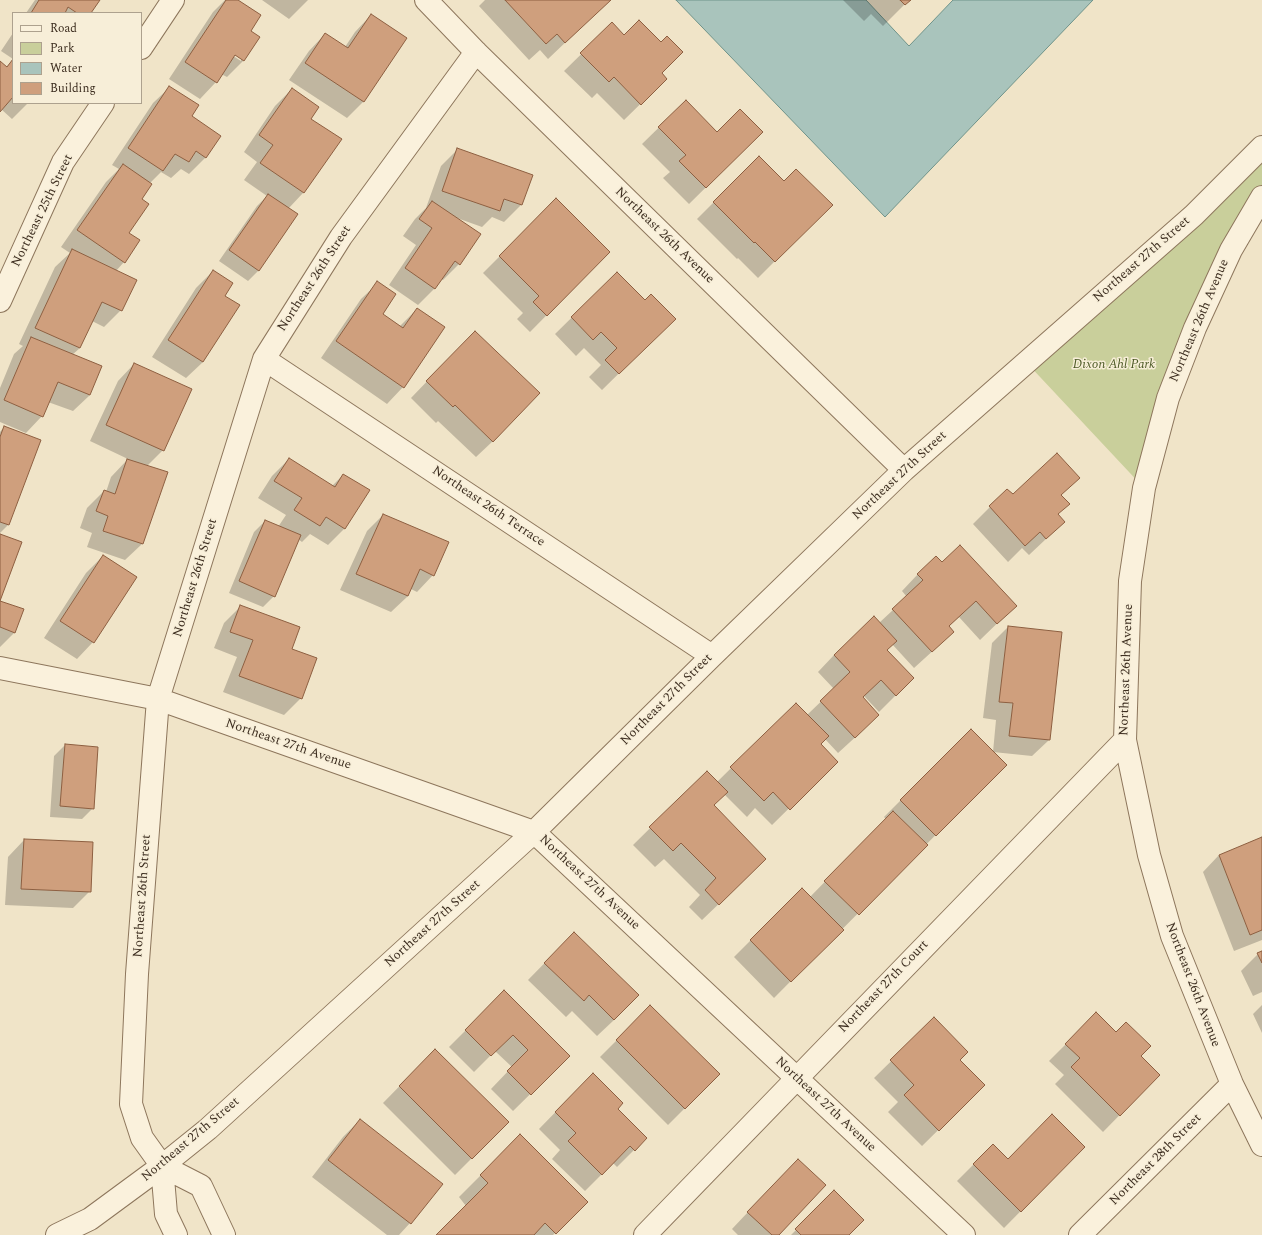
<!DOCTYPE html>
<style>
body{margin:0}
#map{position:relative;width:1262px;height:1235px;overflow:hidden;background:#f0e4c8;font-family:Spectral,serif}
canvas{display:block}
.legend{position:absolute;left:12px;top:12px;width:130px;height:92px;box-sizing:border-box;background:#f7eed8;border:1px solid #ada18e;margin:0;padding:5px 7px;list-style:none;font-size:12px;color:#3d2e20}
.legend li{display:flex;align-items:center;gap:8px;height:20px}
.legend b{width:20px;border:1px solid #ada18e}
</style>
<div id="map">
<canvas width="1262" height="1235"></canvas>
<ul class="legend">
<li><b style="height:5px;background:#faf1dc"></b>Road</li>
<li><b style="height:11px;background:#c9cf9b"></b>Park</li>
<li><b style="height:11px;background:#a9c4bc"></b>Water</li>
<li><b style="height:11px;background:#cf9f7d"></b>Building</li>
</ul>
</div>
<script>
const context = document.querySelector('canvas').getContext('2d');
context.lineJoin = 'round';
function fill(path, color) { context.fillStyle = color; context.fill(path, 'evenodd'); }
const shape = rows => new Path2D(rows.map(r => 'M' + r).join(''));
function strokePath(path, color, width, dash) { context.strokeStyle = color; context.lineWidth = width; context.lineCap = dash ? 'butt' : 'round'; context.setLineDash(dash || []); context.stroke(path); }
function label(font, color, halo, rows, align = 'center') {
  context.font = font + ' Spectral,serif'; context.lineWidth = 3; context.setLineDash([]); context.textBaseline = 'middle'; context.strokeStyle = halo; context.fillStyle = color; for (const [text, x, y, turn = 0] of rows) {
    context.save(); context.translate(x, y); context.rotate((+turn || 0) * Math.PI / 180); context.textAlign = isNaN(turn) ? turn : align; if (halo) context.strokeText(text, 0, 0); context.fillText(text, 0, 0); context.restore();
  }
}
fill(shape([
 [1262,146,1262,197,1231,250,1144,488,1026,362]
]), '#c9cf9b');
const water = shape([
 [676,0,866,0,909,46,953,0,1093,0,885,217,676,0]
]);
fill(water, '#a9c4bc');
strokePath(water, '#6f938a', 1);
fill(shape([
 [35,0,98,0,90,13,26,13],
 [225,0,237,0,250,31,259,37,243,61,227,77,221,74,216,82,200,99,169,79,213,12],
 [231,52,241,58,241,61,230,54],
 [262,0,308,0,289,19],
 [485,0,610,0,548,59,540,50,529,60,479,6],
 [843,0,909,0,883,26,871,14,864,21],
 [371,15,405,38,363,102,347,118,289,80,309,51,325,34,345,47,355,32],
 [612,24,666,79,624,120,597,93,592,98,564,71],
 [13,33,13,59,1,51],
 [13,60,13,103,28,103,12,119,1,109,0,110,0,62,6,67],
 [170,87,190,116,206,157,189,174,181,169,171,178,161,172,149,184,140,200,128,233,124,262,116,271,121,310,104,327,92,321,80,348,72,355,90,395,73,411,48,402,42,416,26,433,0,422,0,388,14,354,23,346,19,344,55,267,70,253,61,247,106,182,119,169,112,165,153,103],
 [292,89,310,119,340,139,303,193,288,209,259,270,248,281,219,261,257,206,267,196,244,180,257,162,244,152,275,106],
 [686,101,717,133,762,132,689,204,663,178,670,172,642,144],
 [458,149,531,176,521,205,504,222,492,217,482,227,457,218,459,264,443,280,441,279,435,288,418,305,389,285,416,245,403,236,415,219,426,208,441,166],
 [759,157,784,183,831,205,758,278,738,258,737,259,697,219],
 [556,200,609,252,530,332,517,319,523,313,483,273],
 [213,271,224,296,238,306,203,362,186,378,152,357,196,288],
 [617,273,658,335,602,390,589,377,601,365,584,348,576,356,555,334],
 [378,283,381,314,400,326,417,309,403,387,387,404,321,358,361,299],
 [458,349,493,441,476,457,438,421,436,423,411,398],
 [134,364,163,450,147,466,142,544,125,560,87,547,92,533,80,528,87,508,104,491,106,492,111,477,128,459,90,441,118,381],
 [4,427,40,441,8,525,0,533,0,432],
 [289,459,332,486,343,475,368,491,344,529,328,545,310,534,302,542,298,539,274,596,263,607,229,593,254,532,265,521,278,527,286,515,258,498,272,476],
 [1079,477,1060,496,1057,515,1064,522,1029,555,1022,548,1008,562,973,524,1007,490,1013,496],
 [383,515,433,575,417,592,411,589,408,596,391,612,340,590,367,531],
 [103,556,93,642,77,659,44,638,86,573],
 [942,564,1015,606,980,640,959,617,948,627,936,648,914,668,892,644,886,650,896,695,879,712,864,696,862,698,861,732,838,753,825,739,820,744,836,762,772,825,755,808,747,817,724,794,713,805,748,876,702,920,689,907,700,895,664,859,655,867,633,845,707,772,717,782,796,704,807,715,834,689,818,672,834,655,879,623,907,597,902,591,918,574],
 [0,602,15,632,0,647],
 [241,606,290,649,301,698,284,715,223,692,237,657,214,648,224,623],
 [1008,627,1049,740,1032,756,993,752,996,720,983,718,992,643],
 [971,730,1005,765,774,998,734,957,802,889,810,897,886,819,884,817],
 [65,745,93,808,82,819,50,817,54,756],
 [1262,839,1262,940,1234,951,1203,872,1219,855],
 [24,840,90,891,73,908,5,905,8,857],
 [574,933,614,1020,597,1036,572,1011,566,1017,528,980],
 [1262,952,1262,992,1253,996,1241,971,1258,954],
 [504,992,569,1056,513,1111,491,1089,512,1067,495,1051,474,1072,449,1047],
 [1262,1005,1262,1033,1253,1014],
 [650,1007,719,1074,668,1125,600,1057],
 [1096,1014,1159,1075,1103,1132,1055,1084,1064,1075,1049,1061],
 [934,1019,959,1060,984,1085,922,1146,888,1112,898,1102,874,1078],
 [435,1050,508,1122,455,1175,383,1103],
 [576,1091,616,1109,646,1138,617,1167,613,1163,585,1191,552,1159,560,1150,539,1129],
 [360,1120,410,1223,399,1235,387,1235,312,1177,343,1137],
 [520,1136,586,1202,553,1235,437,1235,466,1206,459,1197],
 [993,1145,1008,1160,1084,1147,1004,1228,957,1181],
 [781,1177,778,1235,738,1235,732,1229],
 [834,1192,848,1235,791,1235]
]), '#0003');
const building = shape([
 [39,0,100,0,91,13,77,13,68,7,65,13,31,13,39,0],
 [226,0,238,0,261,15,251,31,260,37,244,61,235,55,217,83,185,62,226,0],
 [505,0,611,0,565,43,557,34,546,44,505,0],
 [900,0,911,0,905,5,900,0],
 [371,14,407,38,364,102,305,63,325,33,348,48,371,14],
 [639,20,661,42,667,36,683,52,662,73,667,79,641,105,614,77,609,82,580,53,612,22,624,35,639,20],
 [13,59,13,97,0,112,0,61,7,67,13,59],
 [169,86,199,105,192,116,221,136,206,158,196,151,189,162,175,154,163,171,128,148,169,86],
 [292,88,319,107,311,119,342,139,304,193,260,163,273,145,259,135,292,88],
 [686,100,717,132,740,109,763,132,706,188,679,161,686,155,658,127,686,100],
 [457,148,533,175,522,205,504,199,500,211,442,191,457,148],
 [759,156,784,181,796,169,833,205,775,262,755,242,754,243,713,202,759,156],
 [123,164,152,184,142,199,149,204,129,233,140,240,125,263,77,230,123,164],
 [268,194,298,214,259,271,229,250,268,194],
 [556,198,610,252,547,316,533,302,539,296,499,256,556,198],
 [432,201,481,234,460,265,455,261,435,289,405,268,432,228,419,219,432,201],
 [72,249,137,280,122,311,102,302,80,348,35,328,72,249],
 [213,270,233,283,225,296,240,305,203,362,168,340,213,270],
 [617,272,645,300,651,294,676,319,619,374,605,360,617,348,601,332,593,340,571,317,617,272],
 [377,281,396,294,383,314,403,328,417,308,445,327,404,388,336,341,377,281],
 [475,331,540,393,493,442,455,405,453,407,426,381,475,331],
 [31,337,102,366,90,395,58,382,43,417,4,400,31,337],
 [134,363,192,389,164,451,106,425,134,363],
 [4,426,41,440,9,525,0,522,0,437,4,426],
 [1057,453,1080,478,1061,495,1070,504,1058,514,1065,522,1046,539,1040,532,1025,546,989,506,1007,489,1013,494,1057,453],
 [289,458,335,487,343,474,370,490,345,529,326,517,320,526,294,510,302,498,274,481,289,458],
 [127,459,168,472,143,544,103,531,108,516,96,511,104,490,115,494,127,459],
 [383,514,449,542,434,576,420,569,408,596,356,574,383,514],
 [265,520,301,535,275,597,239,581,265,520],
 [0,534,22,542,0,601,24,609,15,633,0,627,0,534],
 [960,545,1017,606,997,624,976,601,949,626,954,632,932,652,892,609,923,580,917,574,936,556,942,562,960,545],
 [103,555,137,577,94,643,60,621,103,555],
 [240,605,300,627,292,649,317,658,302,699,239,676,253,640,230,632,240,605],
 [874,616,897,641,887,650,914,678,896,696,881,680,863,697,879,715,855,738,820,701,850,672,834,655,874,616],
 [1008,626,1062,632,1050,740,1009,736,1013,703,999,702,1008,626],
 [796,703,829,736,821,744,838,762,790,810,773,792,764,801,730,767,796,703],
 [971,729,1007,765,936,836,900,800,971,729],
 [65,744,98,747,94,809,60,806,65,744],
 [707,771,728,792,714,805,766,859,719,905,705,890,716,878,681,843,673,851,649,827,707,771],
 [893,811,928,845,859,915,824,881,893,811],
 [1262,837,1262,930,1250,935,1219,855,1262,837],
 [24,839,93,842,91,892,21,889,24,839],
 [802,888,844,930,791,982,750,940,802,888],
 [574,932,639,995,614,1020,589,995,584,1001,544,963,574,932],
 [1262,951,1262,963,1257,953,1262,951],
 [504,990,570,1056,531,1095,507,1071,528,1050,513,1035,491,1056,465,1030,504,990],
 [650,1005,720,1074,685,1109,616,1040,650,1005],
 [1096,1012,1116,1032,1126,1022,1151,1046,1141,1056,1160,1075,1120,1116,1071,1067,1080,1058,1065,1044,1096,1012],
 [934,1017,968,1052,960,1060,985,1085,939,1131,904,1095,914,1085,890,1060,934,1017],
 [435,1049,509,1122,472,1159,399,1086,435,1049],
 [593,1073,623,1103,618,1109,647,1138,635,1151,630,1146,602,1175,568,1141,576,1133,555,1112,593,1073],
 [1052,1114,1085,1147,1021,1212,973,1164,993,1144,1008,1159,1052,1114],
 [360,1119,443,1184,411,1224,328,1160,360,1119],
 [520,1134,588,1202,556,1234,545,1223,534,1235,436,1235,488,1183,480,1175,520,1134],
 [798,1159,826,1185,779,1235,772,1235,747,1212,798,1159],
 [834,1190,864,1220,849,1235,801,1235,795,1229,834,1190]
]);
fill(building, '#cf9f7d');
strokePath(building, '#8d5f41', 1);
const minor = shape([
 [426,0,476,52,904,470],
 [141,48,173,0],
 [1262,197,1231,250,1195,328,1168,398,1144,488,1130,581,1125,740,1149,855,1172,936,1232,1084,1262,1145],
 [0,301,63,162,103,103],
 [264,359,712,656],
 [0,668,158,699,534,832,964,1235],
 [162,1166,166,1214,176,1235],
 [57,1235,90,1219,162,1166,208,1129,534,832,712,656,904,470,1194,215,1262,147],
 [224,1235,201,1186,162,1166,142,1138,131,1104,137,974,158,699,264,359,341,237,476,52],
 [645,1235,1125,740],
 [1080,1235,1232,1084]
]);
strokePath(minor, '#8d765c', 24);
strokePath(minor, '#faf1dc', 22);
label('13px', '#3d2e20', '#f7eed8', [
 ["Northeast 25th Street",43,211,-64],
 ["Northeast 26th Avenue",664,236,44],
 ["Northeast 27th Street",1142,260,-41],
 ["Northeast 26th Street",315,279,-57],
 ["Northeast 26th Avenue",1200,321,-67],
 ["Northeast 27th Street",900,476,-43],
 ["Northeast 26th Terrace",488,507,34],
 ["Northeast 26th Street",196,578,-73],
 ["Northeast 26th Avenue",1127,670,-88],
 ["Northeast 27th Street",667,700,-45],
 ["Northeast 27th Avenue",288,745,19],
 ["Northeast 27th Avenue",589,883,43],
 ["Northeast 26th Street",143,896,-86],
 ["Northeast 27th Street",433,924,-42],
 ["Northeast 26th Avenue",1192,985,69],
 ["Northeast 27th Court",884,987,-46],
 ["Northeast 27th Avenue",825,1105,43],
 ["Northeast 27th Street",191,1140,-40],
 ["Northeast 28th Street",1156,1160,-45]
]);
label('italic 13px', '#4d5a26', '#f7eed8', [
 ["Dixon Ahl Park",1114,365]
]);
</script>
